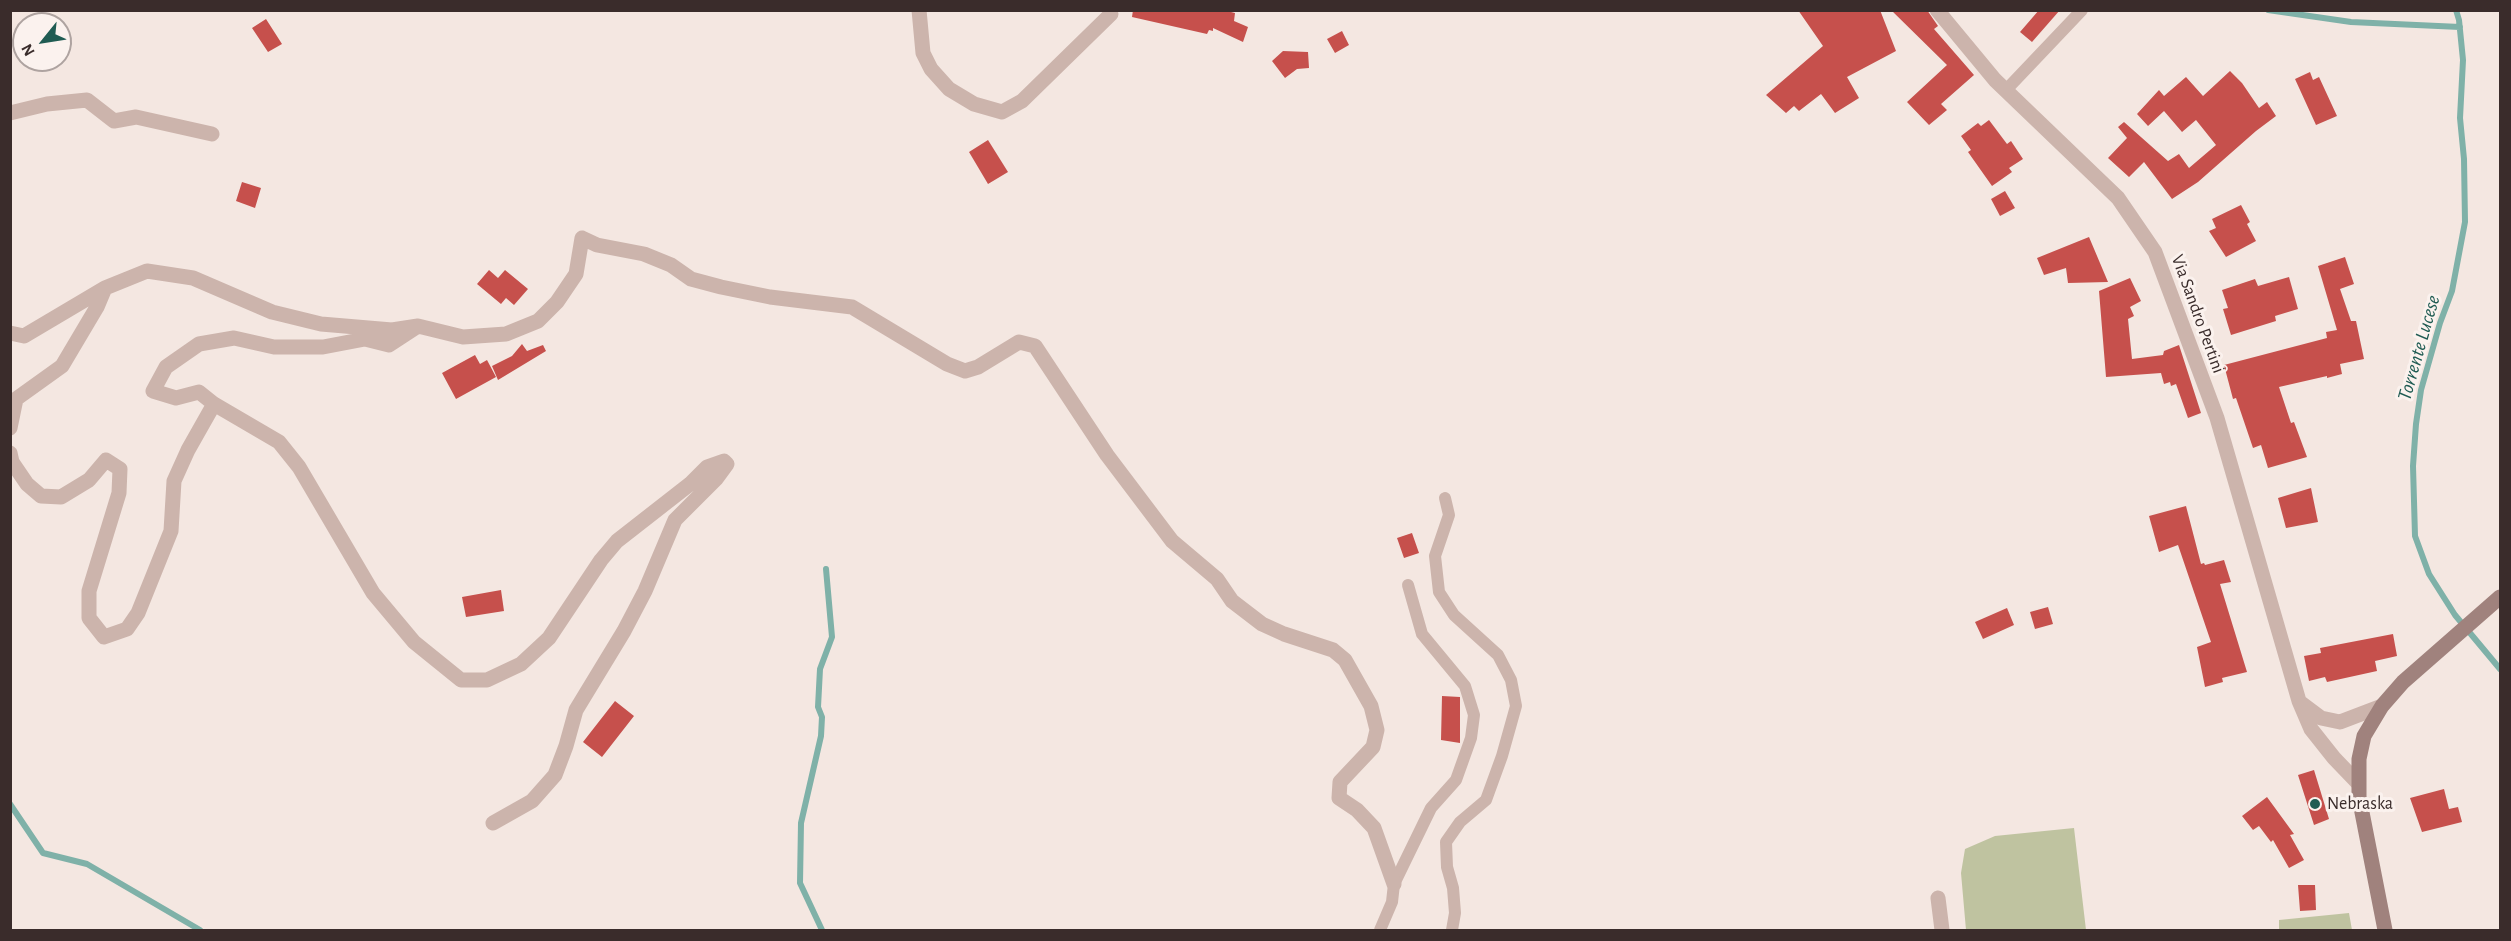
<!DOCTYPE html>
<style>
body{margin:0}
#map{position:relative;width:2511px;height:941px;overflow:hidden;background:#f4e7e1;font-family:"Alegreya Sans",sans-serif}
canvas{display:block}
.frame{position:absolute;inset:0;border:12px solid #3a2c2b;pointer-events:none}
.north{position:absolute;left:12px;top:12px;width:60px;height:60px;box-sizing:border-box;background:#fbf2ee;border:2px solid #aea3a0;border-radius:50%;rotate:240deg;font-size:16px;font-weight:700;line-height:24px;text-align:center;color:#3a2c2b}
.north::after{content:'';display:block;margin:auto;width:21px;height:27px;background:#205c53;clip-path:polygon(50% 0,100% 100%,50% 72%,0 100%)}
</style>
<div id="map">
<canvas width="2511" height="941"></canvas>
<div class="frame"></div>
<div class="north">N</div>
</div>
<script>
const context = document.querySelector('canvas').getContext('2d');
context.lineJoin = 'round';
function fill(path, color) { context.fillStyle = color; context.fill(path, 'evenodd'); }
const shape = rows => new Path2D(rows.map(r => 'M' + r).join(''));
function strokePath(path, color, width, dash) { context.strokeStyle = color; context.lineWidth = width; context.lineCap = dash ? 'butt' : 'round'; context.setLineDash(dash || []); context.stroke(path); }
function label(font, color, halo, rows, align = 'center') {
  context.font = font + ' "Alegreya Sans",sans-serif'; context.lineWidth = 6; context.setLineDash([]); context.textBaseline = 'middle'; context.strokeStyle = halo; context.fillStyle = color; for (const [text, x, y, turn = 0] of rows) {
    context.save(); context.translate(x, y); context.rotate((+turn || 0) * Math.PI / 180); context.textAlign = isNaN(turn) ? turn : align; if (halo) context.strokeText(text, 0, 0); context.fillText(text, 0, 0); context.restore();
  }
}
fill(shape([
 [2074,828,2086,930,1966,930,1961,873,1965,849,1995,836],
 [2349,913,2352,930,2279,930,2279,920]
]), '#bfc3a0');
strokePath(shape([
 [2268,10,2351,22,2460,27],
 [2456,10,2459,20,2463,60,2460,118,2464,159,2465,222,2452,291,2440,323,2421,390,2416,424,2413,466,2415,536,2429,574,2455,615,2500,669],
 [10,804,43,853,87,864,200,930],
 [822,930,800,883,801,823,821,736,822,717,818,707,820,669,832,637,826,569]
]), '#7fb1a8', 6);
fill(shape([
 [1133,10,1223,10,1235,13,1234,21,1248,27,1243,42,1213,28,1213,31,1209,30,1207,34,1132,17],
 [1798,10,1880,10,1896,51,1847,77,1859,98,1835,113,1821,94,1799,111,1794,106,1786,113,1766,95,1823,46],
 [1891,10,1927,10,1938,26,1934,29,1974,75,1941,104,1947,110,1929,125,1907,102,1947,65],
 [2039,10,2060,10,2032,42,2020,32],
 [266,19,282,44,268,52,252,28],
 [1342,31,1349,45,1335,53,1327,39],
 [1283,51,1308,52,1309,68,1297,69,1285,78,1272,61],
 [2230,71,2242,83,2259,108,2267,102,2276,116,2256,131,2198,182,2172,199,2144,162,2129,177,2108,158,2127,138,2118,127,2124,122,2168,161,2179,154,2189,168,2216,145,2196,120,2182,132,2164,111,2148,126,2137,114,2159,90,2164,96,2186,77,2203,96],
 [2310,72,2313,80,2319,77,2337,116,2316,125,2295,79],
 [1989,120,2007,144,2011,141,2023,159,2009,168,2012,172,1992,186,1968,152,1971,150,1961,136,1978,123,1981,126],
 [988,140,1008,172,988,184,969,152],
 [242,182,261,188,255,208,236,201],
 [2005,191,2015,208,2000,216,1991,199],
 [2241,205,2250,222,2247,224,2256,241,2226,257,2209,231,2216,228,2212,219],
 [2089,237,2108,282,2068,283,2066,268,2044,275,2037,258],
 [2345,257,2354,284,2340,289,2351,321,2356,321,2364,359,2340,364,2342,374,2327,378,2327,376,2279,387,2291,423,2294,422,2307,457,2268,468,2261,445,2253,448,2236,398,2233,399,2224,365,2327,338,2326,332,2337,330,2318,266],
 [489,270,498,278,505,270,528,289,514,305,506,298,501,304,477,284],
 [2289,277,2298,309,2275,316,2276,321,2231,335,2223,309,2228,308,2222,290,2255,279,2258,286],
 [2130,278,2141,301,2130,307,2134,316,2128,319,2132,359,2163,355,2164,351,2179,345,2201,413,2188,418,2176,384,2171,386,2170,382,2164,384,2161,373,2106,377,2099,291],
 [522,344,527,351,543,345,546,351,498,380,492,366,512,356],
 [475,355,480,364,487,360,496,377,456,399,442,373],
 [2311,488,2318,522,2286,528,2278,498],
 [2186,506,2201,564,2204,563,2205,565,2224,560,2231,582,2220,584,2247,672,2222,678,2223,682,2205,687,2197,647,2211,642,2178,545,2159,552,2149,516],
 [1412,533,1419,553,1404,558,1397,538],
 [501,590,504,611,466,617,462,597],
 [2048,607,2053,624,2035,629,2030,612],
 [2007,608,2014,625,1983,639,1975,622],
 [2393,634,2397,656,2375,661,2377,671,2327,682,2325,677,2309,681,2304,656,2321,653,2320,648],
 [1442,696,1460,697,1460,743,1441,740],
 [615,701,634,716,602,757,583,742],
 [2314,770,2329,819,2314,825,2298,775],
 [2444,789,2449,809,2458,807,2462,822,2422,832,2410,798],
 [2267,797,2294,834,2290,835,2304,860,2289,868,2273,840,2271,842,2259,826,2253,830,2242,816],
 [2298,885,2315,885,2316,910,2300,911]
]), '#c6504c');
strokePath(shape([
 [2006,90,2082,10],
 [1445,498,1449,515,1435,556,1439,592,1454,615,1498,655,1511,680,1516,706,1502,756,1486,800,1460,822,1446,842,1447,867,1453,888,1455,913,1452,930],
 [1380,930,1392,902,1394,884,1431,808,1456,780,1471,738,1474,715,1465,686,1422,634,1408,585]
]), '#ccb4ac', 12);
strokePath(shape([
 [919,10,923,53,931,69,949,89,974,104,1002,112,1022,101,1111,14],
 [1937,10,1995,80,2118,198,2155,252,2217,418,2299,701,2311,729,2334,758,2358,783],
 [10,113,47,104,87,100,114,121,136,117,212,134],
 [415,328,389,345,365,339,323,347,274,347,234,338,199,344,166,367,153,391,176,398,199,392,214,404,279,442,299,467,373,593,414,642,461,680,487,680,521,664,549,638,601,560,617,541,690,484,707,467,724,461,727,464,716,479,675,520,645,591,624,631,576,710,566,746,555,775,532,801,493,823],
 [10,333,24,336,105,288,147,271,193,278,272,312,321,324,392,330,418,326,463,337,506,334,538,321,557,302,576,274,582,238,597,245,644,254,671,265,691,279,721,287,770,297,852,307,947,364,965,371,978,367,1019,342,1035,346,1107,455,1172,541,1217,579,1232,601,1262,624,1284,634,1333,650,1345,660,1371,706,1377,730,1373,747,1340,782,1339,798,1357,810,1374,828,1394,884],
 [10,428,16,399,62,366,97,307,105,288],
 [10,453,12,462,27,484,41,496,61,497,89,480,106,460,120,469,119,493,89,591,89,618,104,637,127,629,138,613,171,531,174,481,188,450,214,404],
 [2301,703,2321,718,2340,722,2382,706],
 [1938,898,1942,930]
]), '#ccb4ac', 15);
strokePath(shape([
 [2385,930,2359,797,2359,759,2364,736,2382,706,2403,682,2500,597]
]), '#a0827d', 15);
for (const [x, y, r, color] of [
 [2315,804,6,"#205c53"]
]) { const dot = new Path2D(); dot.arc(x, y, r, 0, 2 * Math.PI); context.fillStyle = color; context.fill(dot); strokePath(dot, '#fbf2ee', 2); }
label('18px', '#3a2c2b', '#fbf2ee', [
 ["Via Sandro Pertini",2198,314,70]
]);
label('18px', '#3a2c2b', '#fbf2ee', [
 ["Nebraska",2327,804]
], 'left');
label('italic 20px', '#205c53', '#fbf2ee', [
 ["Torrente Lucese",2419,348,-74]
]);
</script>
